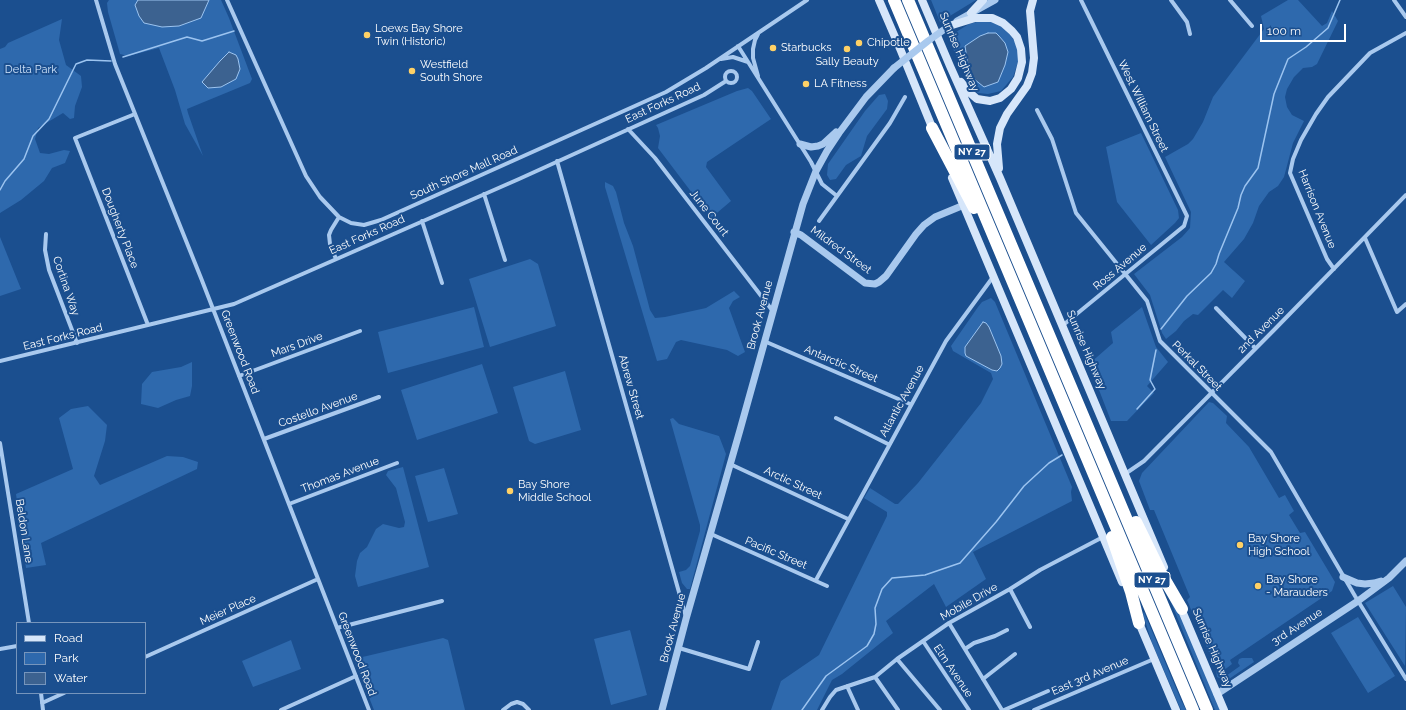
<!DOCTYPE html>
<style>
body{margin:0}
#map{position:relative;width:1406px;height:710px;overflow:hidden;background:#1b4f8f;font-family:Raleway,sans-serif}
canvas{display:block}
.legend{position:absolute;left:16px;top:622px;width:130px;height:72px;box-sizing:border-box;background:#1b4f8f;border:1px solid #7695bc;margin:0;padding:5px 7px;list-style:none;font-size:12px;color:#fff}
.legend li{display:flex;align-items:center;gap:8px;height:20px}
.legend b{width:20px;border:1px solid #7695bc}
.scale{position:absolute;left:1260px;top:24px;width:86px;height:18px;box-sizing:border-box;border:2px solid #fff;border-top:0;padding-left:5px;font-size:12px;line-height:14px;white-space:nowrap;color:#fff;-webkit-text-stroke:3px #1b4f8f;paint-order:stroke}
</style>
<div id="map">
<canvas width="1406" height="710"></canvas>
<ul class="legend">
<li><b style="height:5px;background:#d6e6fa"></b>Road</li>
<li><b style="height:11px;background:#2e69ad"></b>Park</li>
<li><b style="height:11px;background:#3c6290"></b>Water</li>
</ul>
<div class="scale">100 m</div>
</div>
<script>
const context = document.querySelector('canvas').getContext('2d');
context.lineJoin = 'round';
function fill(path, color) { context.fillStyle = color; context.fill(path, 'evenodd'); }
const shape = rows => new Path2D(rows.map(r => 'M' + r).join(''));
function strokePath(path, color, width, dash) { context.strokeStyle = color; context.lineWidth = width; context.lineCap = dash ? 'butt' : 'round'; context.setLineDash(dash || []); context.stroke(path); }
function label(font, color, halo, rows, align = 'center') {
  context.font = font + ' Raleway,sans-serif'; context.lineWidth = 4; context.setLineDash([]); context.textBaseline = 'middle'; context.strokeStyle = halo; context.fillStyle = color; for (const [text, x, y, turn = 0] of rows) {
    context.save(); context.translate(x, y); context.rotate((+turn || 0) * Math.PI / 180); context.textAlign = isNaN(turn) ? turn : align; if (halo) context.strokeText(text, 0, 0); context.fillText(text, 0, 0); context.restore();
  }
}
fill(shape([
 [109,0,221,0,229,18,252,79,250,83,187,109,188,113,203,156,185,124,175,90,159,48,128,56,120,54,108,12,107,3],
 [931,0,976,0,940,22],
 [1288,0,1298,0,1322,26,1327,23,1332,11,1338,21,1317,64,1312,67,1303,68,1294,77,1287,89,1285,97,1287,107,1292,115,1304,121,1293,143,1284,177,1278,186,1269,192,1259,206,1253,223,1244,239,1224,262,1245,281,1232,298,1223,290,1198,315,1193,314,1184,321,1176,331,1166,339,1162,333,1150,295,1134,274,1182,237,1190,228,1191,212,1165,157,1188,144,1193,139,1203,122,1213,97,1264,29,1261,16],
 [62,19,59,40,66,65,81,76,82,87,75,106,74,118,70,119,63,113,38,128,35,139,40,153,49,154,64,150,70,151,65,163,52,168,44,181,21,200,0,213,0,49,5,47,8,43],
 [989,20,1005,27,1017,45,1019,59,1013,77,1001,91,988,94,978,93,970,88,948,37,969,24,980,21],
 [748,88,752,91,771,119,707,162,706,167,731,201,711,218,658,148,660,136,658,128,656,125,737,91],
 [885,94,888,101,887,109,867,136,861,156,846,165,836,179,830,180,827,175,828,164,865,111,879,95],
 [1141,133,1178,210,1179,218,1175,223,1151,245,1117,202,1106,147],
 [605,182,613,186,616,192,624,223,633,246,650,310,655,318,665,317,706,308,734,291,740,297,733,301,729,308,745,352,738,356,727,350,681,340,676,342,667,359,657,361,605,187],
 [0,237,21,289,0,296],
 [530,259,538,264,556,326,490,347,469,279],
 [991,298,995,302,1072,487,1071,492,1072,501,973,552,986,579,946,607,934,584,886,621,893,633,842,674,832,680,817,710,771,710,781,681,819,655,887,516,887,512,864,498,870,488,895,504,898,504,918,483,981,403,993,379,991,373,953,351,951,346,978,307,982,302],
 [474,307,484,347,388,373,378,332],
 [1142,307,1156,347,1168,362,1147,386,1154,393,1127,421,1111,421,1089,364,1113,343,1111,332],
 [192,362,192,386,190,396,176,400,158,408,141,404,142,384,152,372,181,367],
 [482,364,498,413,417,440,401,390],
 [565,371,581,430,535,444,529,441,513,387],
 [1209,402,1213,403,1227,416,1226,423,1249,447,1279,498,1285,495,1294,511,1289,515,1300,533,1305,532,1335,582,1332,591,1230,660,1232,664,1223,671,1226,676,1240,666,1238,663,1239,659,1242,658,1252,658,1254,662,1226,681,1217,677,1216,669,1187,600,1190,597,1154,510,1150,510,1139,481,1142,473],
 [88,406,107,425,105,441,94,476,100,485,167,456,183,457,198,462,197,469,41,543,46,565,26,568,16,494,73,469,59,418,71,409],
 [673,418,679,424,719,436,726,454,690,589,687,589,682,583,679,572,686,570,690,566,700,531,700,525,670,419],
 [403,467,429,567,358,587,355,576,357,561,360,553,367,547,376,529,383,524,399,528,404,527,405,522,396,488,386,475,388,471],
 [444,468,458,514,428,522,415,476],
 [1393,586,1406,607,1405,666,1365,603],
 [1166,590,1179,611,1220,710,1215,710],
 [1144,612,1181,700,1186,710,1181,710,1152,643,1143,614],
 [1358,617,1395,676,1368,693,1331,633],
 [630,630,647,695,611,705,594,639],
 [443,638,448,640,465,710,374,710,354,659],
 [291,640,301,669,253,687,242,661]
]), '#2e69ad');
const water = shape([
 [138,0,209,0,201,18,179,26,162,27,144,23,139,16,135,5,138,0],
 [988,33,996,33,999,36,1005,43,1008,52,1005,65,998,82,984,87,974,79,968,65,965,46,980,36,988,33],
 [229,52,236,55,238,59,240,69,236,79,221,87,208,88,202,82,220,61,229,52],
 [983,322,986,323,989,327,1001,356,1002,364,1000,368,997,371,992,370,966,356,965,353,965,347,983,322]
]);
fill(water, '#3c6290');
strokePath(water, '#9cc4f0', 1);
strokePath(shape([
 [123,57,187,37,202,41,234,31],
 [0,190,5,181,24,159,33,136,49,119,76,64,87,60,111,61],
 [1161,329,1187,296,1211,273,1216,264,1219,254,1238,208,1241,195,1245,186,1258,168,1274,94,1288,59,1306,47,1328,28,1340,0],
 [1137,409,1155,389,1150,380,1156,350],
 [802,710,826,676,867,646,874,634,876,624,875,608,882,589,892,578,925,575,960,563,996,522,1024,486,1049,463,1062,455]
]), '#9cc4f0', 1.5);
strokePath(shape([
 [96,0,115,64,201,278,369,710],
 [227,0,306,176,320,197,339,217,351,223,364,225,381,220,666,92,706,68,807,0],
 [1171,0,1187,22,1190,34],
 [1230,0,1252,26],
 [1394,0,1406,17],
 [758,34,755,40,753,49,753,58,758,76],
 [738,46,811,162,822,184,837,196],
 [721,59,733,57,748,62],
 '725 77a6 6 0 1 1 12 0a6 6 0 1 1-12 0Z',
 [1037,110,1052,139,1076,213,1147,301,1160,341,1271,452,1355,596,1406,679],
 [135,114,75,138,148,325],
 [628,129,655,158,772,310],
 [557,161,686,617],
 [484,194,505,260],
 [422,221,442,283],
 [819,221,890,123,905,97],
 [46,234,45,250,49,270,77,343],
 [1365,238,1397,312,1406,304],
 [336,259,330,244,329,235,331,230,339,217],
 [1334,269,1327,259,1290,173,1293,159,1301,140,1316,114,1328,97,1370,53,1406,33],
 [1216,308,1255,348],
 [1062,326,1184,226,1187,216,1081,0],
 [764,341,910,404],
 [0,361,234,304,519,179,704,95,726,81],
 [239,376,360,331],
 [836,418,888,444],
 [264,439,379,397],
 [0,443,29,623],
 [730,464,848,519],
 [1125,474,1144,461,1274,330,1406,195],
 [289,504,397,463],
 [711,534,827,586],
 [816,580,946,341,993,277],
 [1010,589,1030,627],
 [949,623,1002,710],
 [337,628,442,601],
 [923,641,969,710],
 [679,648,749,669,758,642],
 [0,649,17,646],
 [965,649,974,643,995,636,1007,630],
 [145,657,318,579],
 [897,659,940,710],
 [875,677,898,710],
 [983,679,1015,654],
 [847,686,858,710],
 [41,693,43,710],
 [42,703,64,693],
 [281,710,356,676],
 [503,710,511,704,517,702,523,704,529,710],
 [822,710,830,697,836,690,875,677,897,659,949,623,1010,589,1040,570,1103,537],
 [1004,710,1048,691],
 [1034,710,1154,659]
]), '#a9c9ee', 4);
strokePath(shape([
 [957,21,995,0],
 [800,144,811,147,818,146,823,144,836,132],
 [794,232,801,235,865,283,875,284,879,282,886,276,916,234,924,225,935,217,964,205],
 [1343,577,1357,583,1365,584,1374,583,1381,581],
 [1217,694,1358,601,1389,578,1406,561],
 [662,710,686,619,740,430,803,204,816,171,827,151,839,133,866,97,894,68]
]), '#a9c9ee', 7);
strokePath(shape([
 [879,0,901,51,934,132],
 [922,0,950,66,1000,178,1164,567],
 [971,13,983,0],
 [949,26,975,18,992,18,1003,23,1012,31,1017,37,1021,49,1022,62,1018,78,1011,89,1000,98,990,101,977,99,969,92,961,82],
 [999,168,997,144,1000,128,1007,114,1027,86,1032,73,1034,58,1030,11,1033,0],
 [952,178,1122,582],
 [1180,606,1224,710],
 [1137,618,1176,710]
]), '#d6e6fa', 8);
strokePath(shape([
 [894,0,1193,710],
 [908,0,1207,710],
 [932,128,974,208],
 [1136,522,1161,573,1182,609],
 [1112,537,1131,592,1139,623]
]), '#fff', 12);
strokePath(shape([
 [894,68,928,41,949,26]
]), '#a9c9ee', 7);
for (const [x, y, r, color] of [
 [367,35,4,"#ffd166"],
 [859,43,4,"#ffd166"],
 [773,48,4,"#ffd166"],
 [847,49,4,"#ffd166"],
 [412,71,4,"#ffd166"],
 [806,84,4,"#ffd166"],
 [510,491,4,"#ffd166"],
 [1240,545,4,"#ffd166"],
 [1258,586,4,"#ffd166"]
]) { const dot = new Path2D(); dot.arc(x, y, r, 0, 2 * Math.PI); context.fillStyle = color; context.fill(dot); strokePath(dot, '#1b4f8f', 1.5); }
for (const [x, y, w] of [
 [972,152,36],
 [1152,580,36]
]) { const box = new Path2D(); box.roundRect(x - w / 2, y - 8, w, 16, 3); context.fillStyle = '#1b4f8f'; context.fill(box); strokePath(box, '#fff', 1); }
label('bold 10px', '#fff', null, [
 ["NY 27",972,152],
 ["NY 27",1152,580]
]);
label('11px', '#fff', '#1b4f8f', [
 ["Loews Bay Shore",375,29],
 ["Twin (Historic)",375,42],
 ["Chipotle",867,43],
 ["Starbucks",781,48],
 ["Sally Beauty",847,62,"center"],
 ["Westfield",420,65],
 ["South Shore",420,78],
 ["LA Fitness",814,84],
 ["Bay Shore",518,485],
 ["Middle School",518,498],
 ["Bay Shore",1248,539],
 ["High School",1248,552],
 ["Bay Shore",1266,580],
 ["- Marauders",1266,593]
], 'left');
label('11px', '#fff', '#1b4f8f', [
 ["Sunrise Highway",959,52,67],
 ["East Forks Road",663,103,-25],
 ["West William Street",1143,106,64],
 ["South Shore Mall Road",464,173,-24],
 ["Harrison Avenue",1317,209,68],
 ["June Court",709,213,52],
 ["Dougherty Place",120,228,69],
 ["East Forks Road",367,235,-24],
 ["Mildred Street",841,250,36],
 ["Ross Avenue",1120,267,-40],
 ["Cortina Way",66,286,71],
 ["Brook Avenue",760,315,-75],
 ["2nd Avenue",1261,330,-45],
 ["East Forks Road",63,337,-14],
 ["Mars Drive",297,345,-20],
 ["Sunrise Highway",1086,350,67],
 ["Greenwood Road",240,352,69],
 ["Antarctic Street",841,364,23],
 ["Perkal Street",1197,366,45],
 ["Abrew Street",631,387,74],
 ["Atlantic Avenue",902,401,-61],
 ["Costello Avenue",318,410,-20],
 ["Thomas Avenue",340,475,-21],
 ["Arctic Street",793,483,25],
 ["Beldon Lane",24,531,81],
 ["Pacific Street",776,553,23],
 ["Mobile Drive",969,602,-30],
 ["Meier Place",228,610,-24],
 ["3rd Avenue",1297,627,-33],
 ["Brook Avenue",673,628,-75],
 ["Sunrise Highway",1212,648,67],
 ["Greenwood Road",357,654,69],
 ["Elm Avenue",953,671,56],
 ["East 3rd Avenue",1090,676,-23]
]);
label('11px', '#cfe3fa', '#1b4f8f', [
 ["Delta Park",31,70]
]);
</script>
